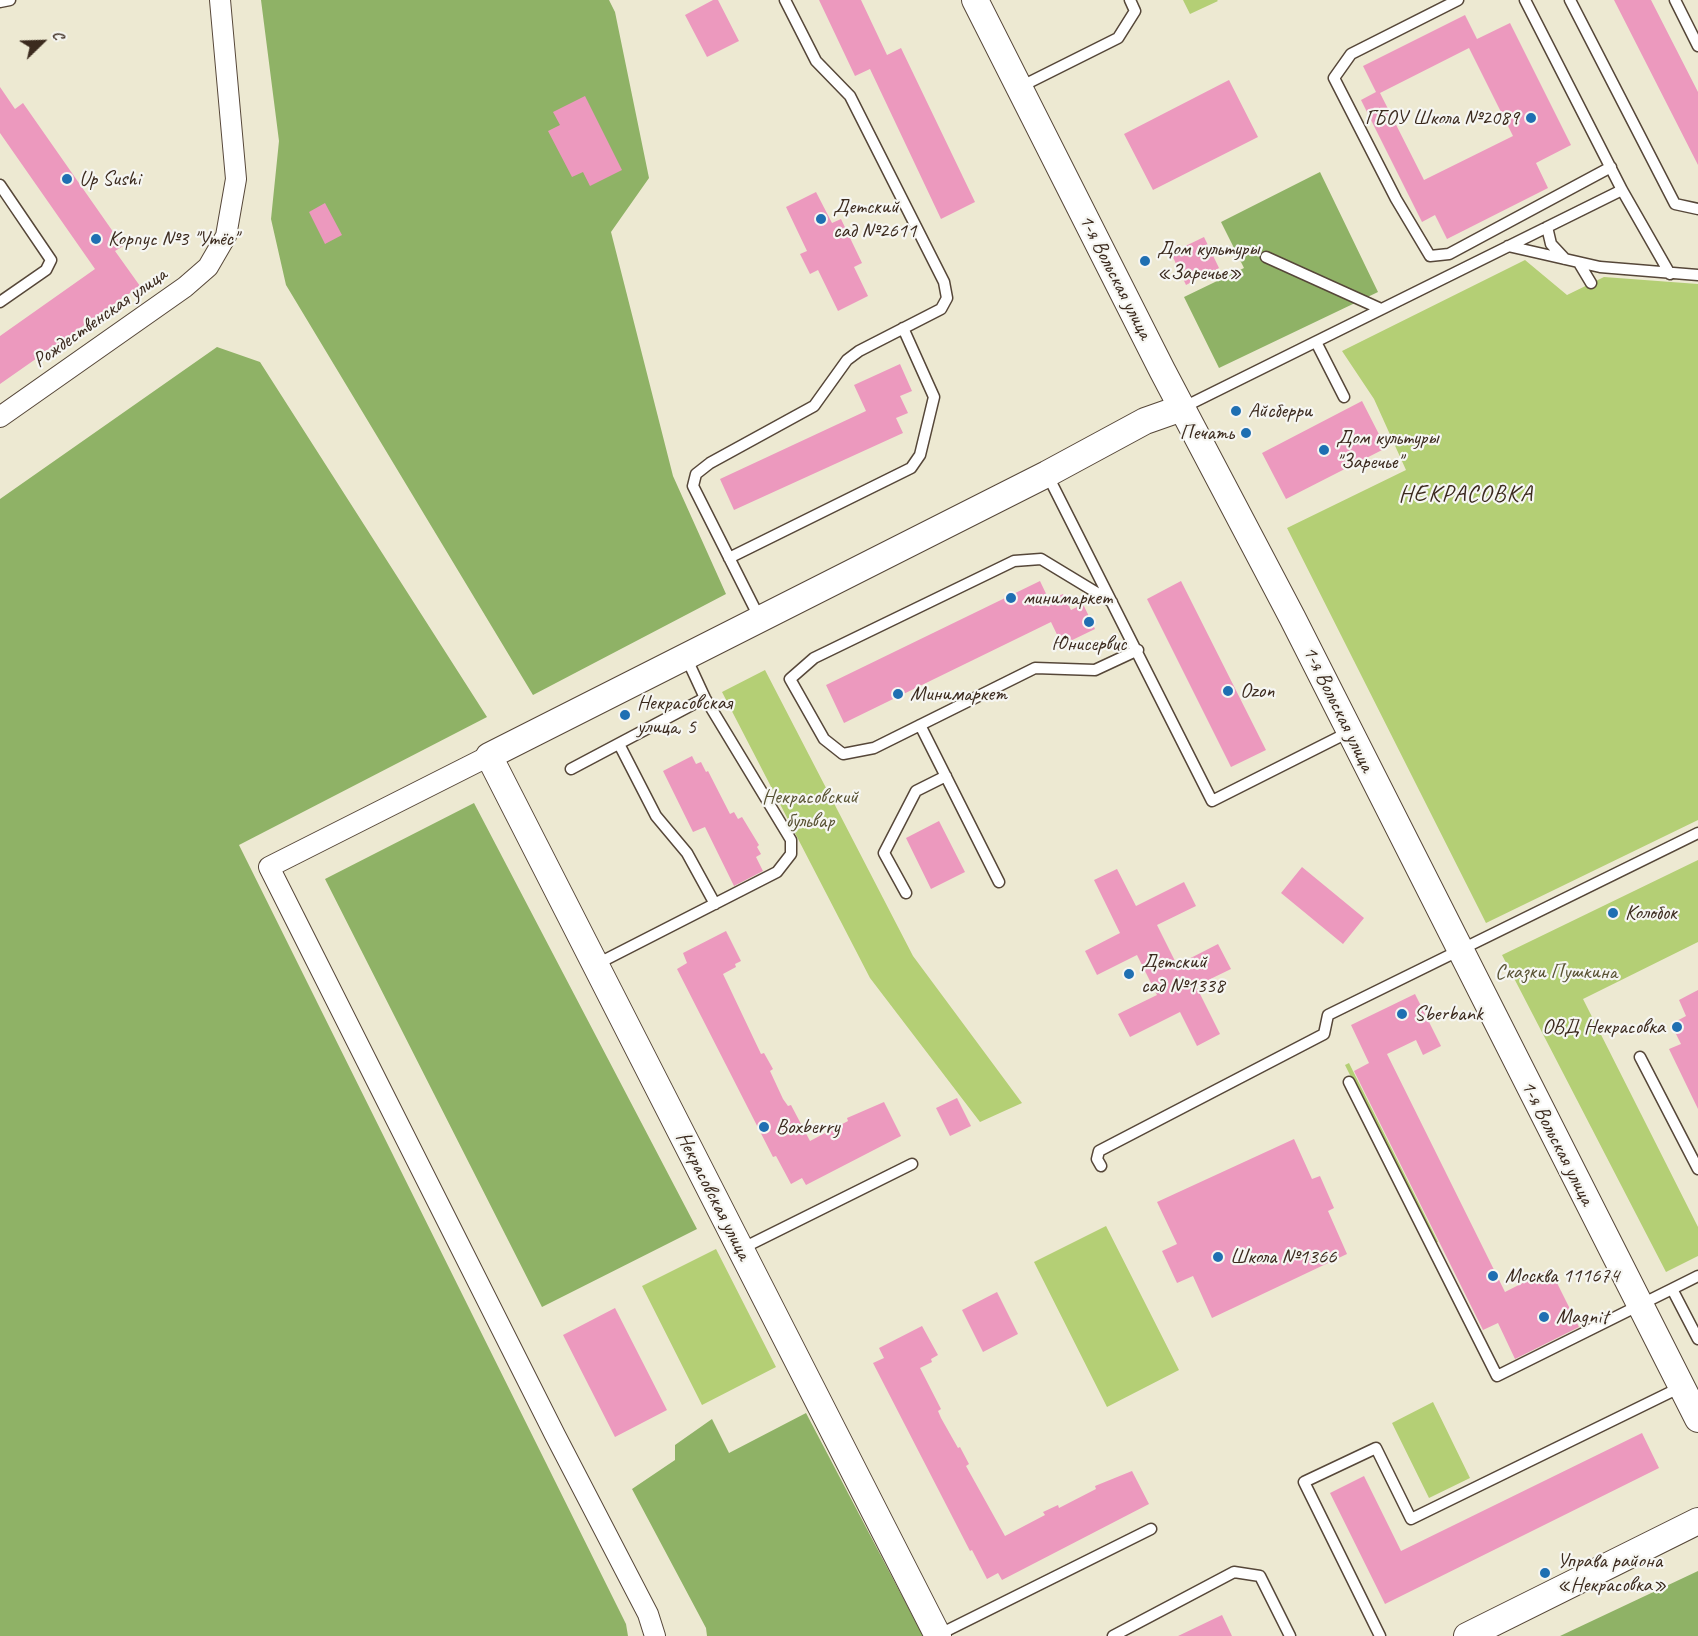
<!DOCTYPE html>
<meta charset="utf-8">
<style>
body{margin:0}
#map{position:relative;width:1698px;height:1636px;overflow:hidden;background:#ede9d2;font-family:Caveat,sans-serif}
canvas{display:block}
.north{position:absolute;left:12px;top:12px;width:60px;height:60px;-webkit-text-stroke:4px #f6f6f2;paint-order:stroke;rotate:67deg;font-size:16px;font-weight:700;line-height:24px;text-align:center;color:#3b2a1e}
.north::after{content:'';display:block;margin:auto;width:21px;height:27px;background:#3b2a1e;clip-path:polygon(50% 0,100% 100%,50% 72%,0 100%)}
</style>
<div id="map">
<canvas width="1698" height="1636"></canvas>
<div class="north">С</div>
</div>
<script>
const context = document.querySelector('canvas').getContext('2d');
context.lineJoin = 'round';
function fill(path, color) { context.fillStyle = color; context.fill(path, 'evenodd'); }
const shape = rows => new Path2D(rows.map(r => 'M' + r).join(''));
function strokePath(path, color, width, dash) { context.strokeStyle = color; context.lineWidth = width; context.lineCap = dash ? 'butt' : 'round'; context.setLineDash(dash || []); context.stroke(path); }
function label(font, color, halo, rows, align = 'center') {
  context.font = font + ' Caveat,sans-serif'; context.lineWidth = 4.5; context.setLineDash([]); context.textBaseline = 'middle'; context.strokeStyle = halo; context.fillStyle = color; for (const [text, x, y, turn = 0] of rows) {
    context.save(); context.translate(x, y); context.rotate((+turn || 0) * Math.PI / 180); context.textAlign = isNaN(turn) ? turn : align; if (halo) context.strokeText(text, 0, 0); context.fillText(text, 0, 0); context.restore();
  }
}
fill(shape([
 [1183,0,1217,0,1218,1,1190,14],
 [1525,260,1567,295,1604,277,1698,284,1698,820,1486,923,1287,528,1406,470,1374,399,1342,351],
 [765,670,913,956,1022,1103,980,1122,870,978,722,692],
 [1698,860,1698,942,1583,999,1698,1227,1698,1256,1666,1272,1502,955],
 [1349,1063,1438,1242,1434,1244,1345,1065],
 [1106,1226,1179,1370,1107,1407,1034,1262],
 [716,1249,776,1367,702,1405,642,1286],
 [1433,1402,1470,1478,1429,1498,1392,1423]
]), '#b4cf75');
fill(shape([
 [261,0,609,0,615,12,649,178,611,232,673,476,726,594,533,695,286,285,271,219,279,141],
 [1320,172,1378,292,1219,368,1184,297,1244,268,1221,222],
 [217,347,260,362,487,717,239,845,626,1624,628,1636,0,1636,0,499],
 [474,803,697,1229,542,1307,325,879],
 [806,1413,923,1636,707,1636,706,1628,632,1489,675,1460,675,1445,712,1419,729,1453],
 [1698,1571,1698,1636,1560,1636]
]), '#8fb266');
fill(shape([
 [713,0,718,0,739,41,707,57,685,15],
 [819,0,861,0,887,55,901,48,975,202,941,219,870,69,855,76],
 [1614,0,1651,0,1698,92,1698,165],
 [1465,15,1477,39,1510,23,1571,145,1536,163,1548,188,1447,239,1435,215,1422,222,1361,100,1376,92,1363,66],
 [1469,48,1513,136,1424,180,1380,93],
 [1229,80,1258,137,1153,190,1124,134],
 [0,87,15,109,23,103,123,246,115,251,140,286,0,384,0,336,95,269,0,133],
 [585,96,622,170,590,186,583,172,572,177,548,131,560,125,553,112],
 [816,192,832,223,841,219,862,263,854,267,868,296,838,311,818,270,810,274,800,254,807,251,786,207],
 [325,203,342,235,325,244,309,212],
 [1204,237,1219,268,1186,285,1171,253],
 [900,364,912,391,900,396,908,413,896,418,903,433,734,510,720,479,866,411,854,385],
 [1362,401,1386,448,1286,499,1262,453],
 [1040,581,1049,600,1063,594,1071,610,1083,604,1095,629,1062,645,1051,622,844,723,826,685],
 [1181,581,1266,750,1231,767,1147,599],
 [692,756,696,764,701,762,706,772,708,771,730,814,734,812,738,819,742,817,759,845,757,847,761,854,756,857,763,871,734,886,705,827,693,832,663,771],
 [939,821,965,872,931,889,906,838],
 [1302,867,1364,918,1343,944,1281,893],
 [1117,869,1136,906,1184,882,1196,906,1157,925,1177,965,1218,944,1231,969,1196,986,1220,1034,1197,1046,1180,1012,1130,1037,1118,1014,1157,995,1137,955,1097,975,1085,951,1120,933,1094,880],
 [726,931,741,961,735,964,736,967,723,974,761,1054,764,1053,773,1069,770,1071,783,1099,788,1106,791,1105,810,1141,848,1121,847,1118,884,1102,901,1136,806,1185,802,1178,791,1184,776,1156,773,1157,677,969,687,963,683,953],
 [1698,990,1698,1109,1669,1049,1681,1044,1671,1024,1686,1016,1679,1000],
 [1415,994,1441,1046,1423,1055,1416,1040,1387,1054,1505,1292,1550,1269,1579,1327,1515,1359,1498,1323,1483,1330,1354,1071,1369,1063,1351,1025],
 [957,1098,971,1126,950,1136,936,1108],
 [1294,1139,1312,1179,1320,1176,1334,1208,1328,1211,1347,1254,1212,1318,1193,1276,1177,1283,1162,1251,1177,1244,1157,1202],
 [997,1292,1018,1334,983,1352,962,1310],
 [615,1308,667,1410,615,1437,563,1335],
 [922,1326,938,1355,931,1359,932,1362,920,1368,941,1409,938,1411,941,1418,958,1448,960,1447,969,1464,966,1466,1005,1536,1045,1515,1043,1512,1058,1505,1059,1508,1096,1489,1095,1486,1132,1471,1149,1504,1002,1580,998,1573,987,1579,972,1550,970,1551,873,1363,884,1358,879,1348],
 [1642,1433,1659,1468,1385,1604,1330,1493,1364,1476,1401,1551],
 [1222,1615,1232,1636,1178,1636]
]), '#ec99be');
const service = shape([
 [1458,0,1351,54,1334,78,1396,199,1430,256,1449,254,1611,167],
 [1525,0,1622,190,1670,274],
 [1570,0,1675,204,1698,209],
 [1675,0,1698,46],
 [0,2,10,0],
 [1020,87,1118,38,1135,11,1130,0],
 [0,185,51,260,46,270,0,302],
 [1547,227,1551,244,1565,259],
 [1508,246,1600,267,1698,275],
 [1266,257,1381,309],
 [1579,263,1591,283],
 [1316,342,1344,397],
 [1182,408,1622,190],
 [1047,474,1212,801,1349,732],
 [729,558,911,468,920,455,934,397,903,328],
 [1112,602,1041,559,1014,561,814,658,790,679,824,739,843,754,874,748,1035,668,1095,670,1138,650],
 [760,619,693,486,696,474,710,463,814,406,847,360,859,351,941,309,947,298,944,282,850,96,816,61,785,0],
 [920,725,999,882],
 [619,744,656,816,687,853,715,904],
 [571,769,705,698],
 [906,893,884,853,916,791,946,776],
 [595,965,777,872,791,854,791,840,705,698,686,657],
 [1640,1057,1698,1169],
 [1349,1082,1497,1376,1672,1289,1698,1339],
 [1101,1166,1097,1159,1099,1151,1324,1034,1328,1015,1698,833],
 [741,1249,912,1164],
 [1672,1289,1698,1276],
 [938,1635,1151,1529],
 [1113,1636,1234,1572,1260,1576,1290,1636],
 [1380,1636,1304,1482,1376,1448,1411,1519,1681,1387]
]);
const minor = shape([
 [0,417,185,287,208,267,226,236,236,179,220,0],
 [489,756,269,867,555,1435,648,1614,655,1636]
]);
const tertiary = shape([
 [975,0,1162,370,1292,617,1698,1419],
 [938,1636,489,756,1047,474,1145,421,1182,408],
 [1467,1636,1698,1521]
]);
strokePath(service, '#564739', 13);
strokePath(minor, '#564739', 22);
strokePath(tertiary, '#564739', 28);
strokePath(service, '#fff', 10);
strokePath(minor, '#fff', 20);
strokePath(tertiary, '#fff', 26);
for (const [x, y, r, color] of [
 [1531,118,6,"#1f6fb2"],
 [67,179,6,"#1f6fb2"],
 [821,219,6,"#1f6fb2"],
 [96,239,6,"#1f6fb2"],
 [1145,261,6,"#1f6fb2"],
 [1236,411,6,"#1f6fb2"],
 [1246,433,6,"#1f6fb2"],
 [1324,450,6,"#1f6fb2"],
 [1011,598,6,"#1f6fb2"],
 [1089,622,6,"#1f6fb2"],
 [1228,691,6,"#1f6fb2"],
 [898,694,6,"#1f6fb2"],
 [625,715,6,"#1f6fb2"],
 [1613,913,6,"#1f6fb2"],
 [1129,974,6,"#1f6fb2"],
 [1402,1014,6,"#1f6fb2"],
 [1677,1027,6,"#1f6fb2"],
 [764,1127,6,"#1f6fb2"],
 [1218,1257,6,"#1f6fb2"],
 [1493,1276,6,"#1f6fb2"],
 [1544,1317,6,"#1f6fb2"],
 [1545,1573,6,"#1f6fb2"]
]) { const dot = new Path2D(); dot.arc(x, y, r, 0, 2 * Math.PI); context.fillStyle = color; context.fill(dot); strokePath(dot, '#f6f6f2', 2); }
label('21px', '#3b2a1e', '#f6f6f2', [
 ["ГБОУ Школа №2089",1519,118,"right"],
 ["Up Sushi",79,179],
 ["Детский",833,207],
 ["сад №2611",833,231],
 ["Корпус №3 \"Утёс\"",108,239],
 ["Дом культуры",1157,249],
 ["«Заречье»",1157,273],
 ["Айсберри",1248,411],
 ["Печать",1234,433,"right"],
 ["Дом культуры",1336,438],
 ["\"Заречье\"",1336,462],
 ["минимаркет",1023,598],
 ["Юнисервис",1089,644,"center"],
 ["Ozon",1240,691],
 ["Минимаркет",910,694],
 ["Некрасовская",637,703],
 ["улица, 5",637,727],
 ["Колобок",1625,913],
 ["Детский",1141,962],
 ["сад №1338",1141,986],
 ["Sberbank",1414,1014],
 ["ОВД Некрасовка",1665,1027,"right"],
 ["Boxberry",776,1127],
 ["Школа №1366",1230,1257],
 ["Москва 111674",1505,1276],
 ["Magnit",1556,1317],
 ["Управа района",1557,1561],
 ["«Некрасовка»",1557,1585]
], 'left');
label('21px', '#3b2a1e', '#f6f6f2', [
 ["1-я Вольская улица",1115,277,63],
 ["Рождественская улица",100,318,-35],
 ["1-я Вольская улица",1338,709,64],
 ["1-я Вольская улица",1557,1143,63],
 ["Некрасовская улица",713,1196,63]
]);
label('21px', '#595334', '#f6f6f2', [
 ["Некрасовский",810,797],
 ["бульвар",810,821],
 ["Сказки Пушкина",1556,972]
]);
context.letterSpacing = '1.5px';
label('24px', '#3b2a1e', '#f6f6f2', [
 ["НЕКРАСОВКА",1466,495]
]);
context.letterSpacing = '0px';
</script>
